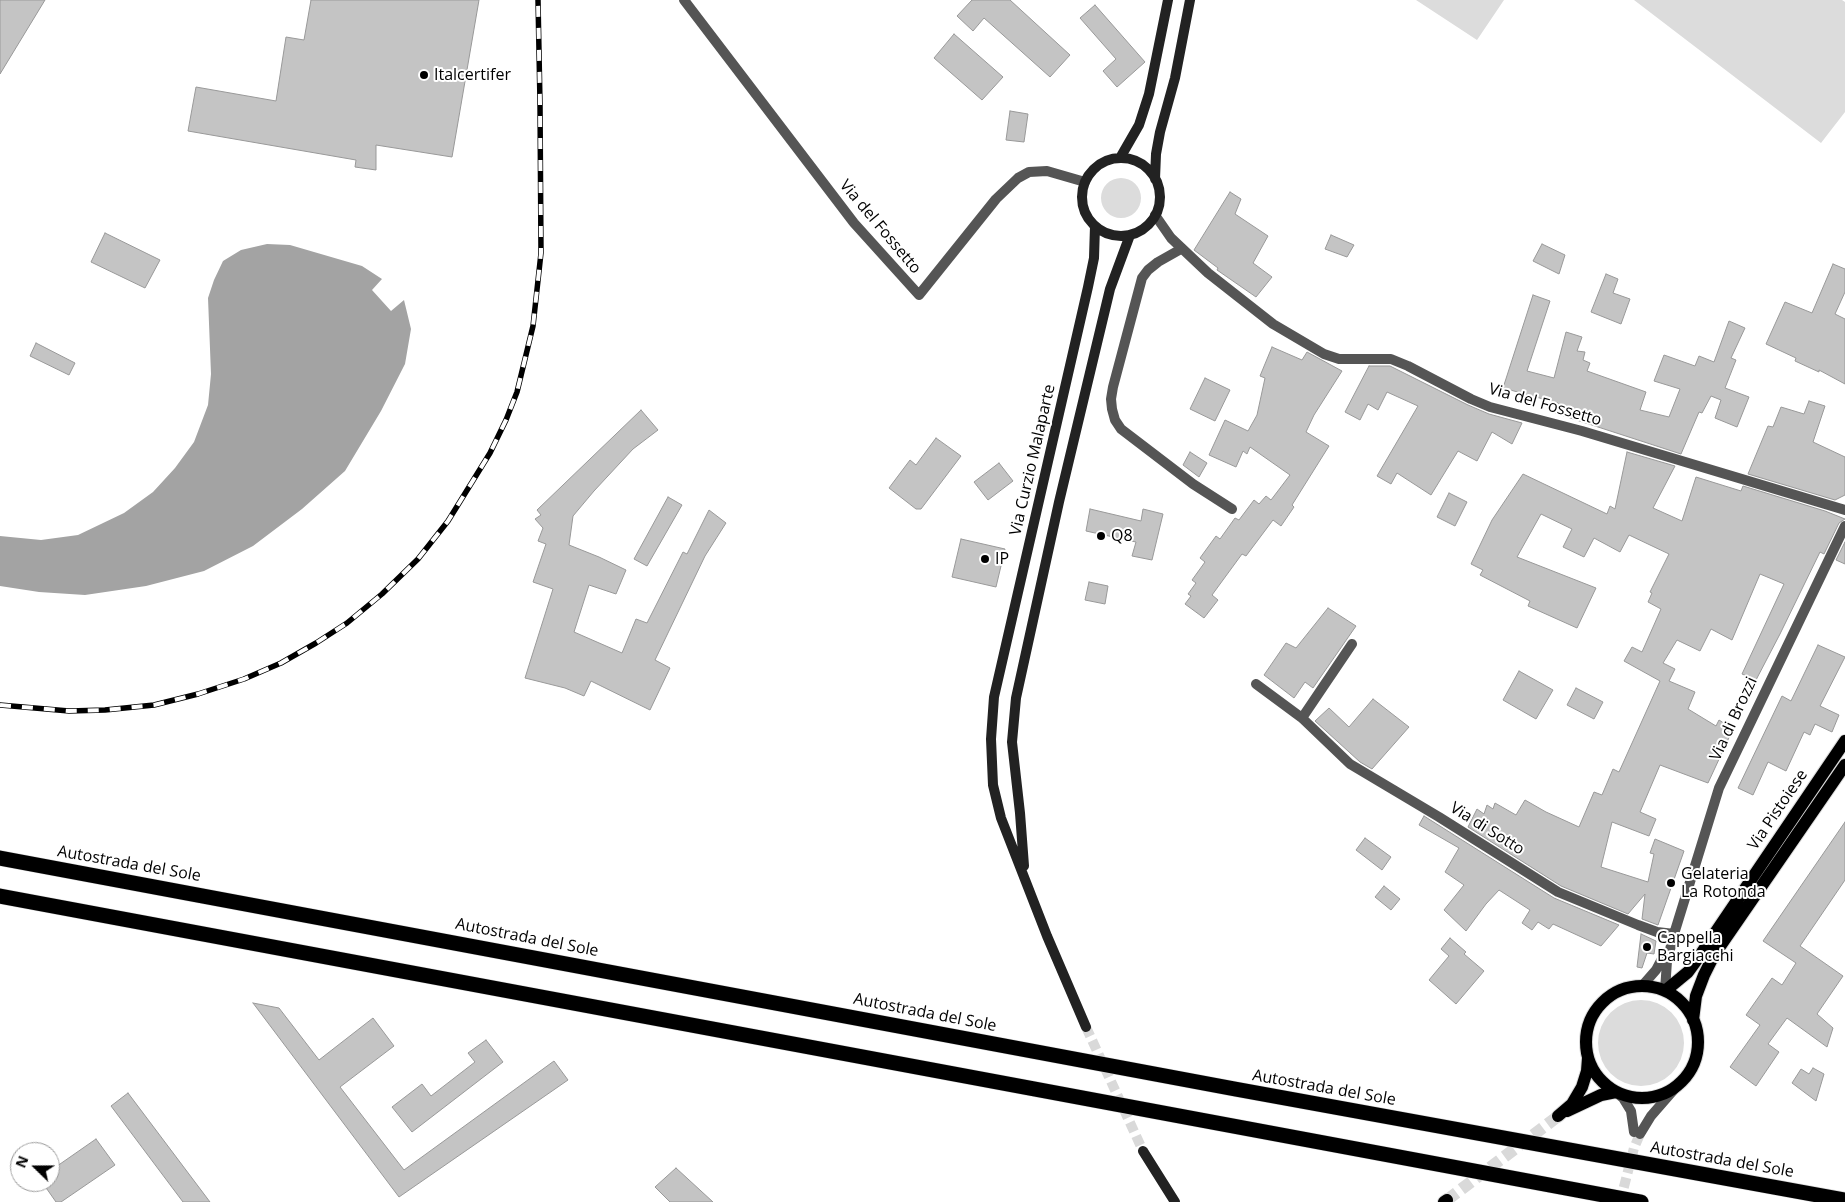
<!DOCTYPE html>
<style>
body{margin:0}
#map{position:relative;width:1845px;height:1202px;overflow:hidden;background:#fff;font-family:"Open Sans",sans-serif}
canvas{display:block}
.north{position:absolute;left:10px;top:1142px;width:50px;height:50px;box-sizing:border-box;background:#fff;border:1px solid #999;border-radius:50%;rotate:292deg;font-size:14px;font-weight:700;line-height:20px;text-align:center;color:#000}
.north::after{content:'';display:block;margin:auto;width:18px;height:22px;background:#000;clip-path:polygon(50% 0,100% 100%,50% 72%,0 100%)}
</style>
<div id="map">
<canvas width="1845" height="1202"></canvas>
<div class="north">N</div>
</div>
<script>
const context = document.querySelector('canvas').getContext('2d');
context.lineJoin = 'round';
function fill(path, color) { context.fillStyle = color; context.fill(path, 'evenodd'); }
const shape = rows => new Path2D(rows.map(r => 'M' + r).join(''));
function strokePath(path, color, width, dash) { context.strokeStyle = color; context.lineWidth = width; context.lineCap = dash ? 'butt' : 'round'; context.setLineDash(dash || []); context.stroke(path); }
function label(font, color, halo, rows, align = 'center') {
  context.font = font + ' "Open Sans",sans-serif'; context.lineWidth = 4; context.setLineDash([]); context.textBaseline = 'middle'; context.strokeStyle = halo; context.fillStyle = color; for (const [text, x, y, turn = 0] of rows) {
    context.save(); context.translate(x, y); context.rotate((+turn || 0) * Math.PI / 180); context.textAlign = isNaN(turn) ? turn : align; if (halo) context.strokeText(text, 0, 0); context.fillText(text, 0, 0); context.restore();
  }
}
fill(shape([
 [1416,0,1504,0,1477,40],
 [1634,0,1842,0,1845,2,1845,112,1821,143],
 '1101 198a20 20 0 1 1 40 0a20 20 0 1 1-40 0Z',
 '1598 1043a43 43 0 1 1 86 0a43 43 0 1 1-86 0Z'
]), '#dcdcdc');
fill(shape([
 [267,244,290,245,362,266,382,279,372,290,391,311,404,300,411,329,405,364,381,411,345,471,302,509,253,546,204,571,146,586,85,595,39,592,0,586,0,536,41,540,78,535,124,513,153,492,175,468,194,442,208,405,211,374,208,298,214,280,223,261,241,250]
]), '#a3a3a3');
const building = shape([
 [0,0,45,0,0,74,0,0],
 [311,0,479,0,452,157,376,145,376,170,355,167,356,160,188,131,196,87,276,101,286,37,304,40,311,0],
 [972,0,1010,0,1070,55,1050,77,984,18,973,31,957,16,972,0],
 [1095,5,1145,62,1117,87,1103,71,1116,59,1080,18,1095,5],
 [954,34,1003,77,982,100,934,58,954,34],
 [1010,111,1028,114,1024,142,1006,140,1010,111],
 [1230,192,1241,199,1235,214,1268,236,1253,263,1272,277,1256,297,1217,270,1218,268,1194,250,1230,192],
 [105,233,160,260,145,288,91,262,105,233],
 [1331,235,1354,245,1347,257,1325,249,1331,235],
 [1542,244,1565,255,1559,274,1533,261,1542,244],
 [1833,264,1845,269,1845,292,1835,314,1845,319,1845,384,1819,370,1819,372,1795,361,1796,358,1766,344,1785,302,1812,313,1833,264],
 [1606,274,1618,279,1613,293,1630,299,1621,324,1591,312,1606,274],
 [1533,295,1550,301,1527,371,1554,378,1566,332,1582,337,1577,351,1585,352,1583,360,1590,363,1587,371,1646,392,1640,410,1669,417,1680,389,1654,381,1664,355,1695,366,1699,356,1714,362,1729,321,1745,328,1731,358,1736,360,1725,388,1749,397,1737,427,1715,418,1721,400,1711,396,1702,413,1699,412,1681,454,1555,413,1558,403,1503,388,1533,295],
 [36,343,75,363,69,375,30,356,36,343],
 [1272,347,1302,360,1307,352,1342,371,1314,415,1306,432,1329,446,1292,505,1294,507,1281,526,1273,520,1246,556,1242,554,1212,595,1218,600,1204,618,1185,604,1191,596,1188,594,1196,583,1192,580,1205,562,1200,558,1216,536,1220,539,1235,518,1239,520,1254,500,1259,504,1266,496,1271,500,1290,475,1250,447,1247,454,1243,451,1236,467,1209,455,1225,420,1248,431,1257,415,1265,378,1260,376,1272,347],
 [1369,366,1390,366,1468,405,1489,414,1522,423,1512,444,1492,432,1477,461,1458,451,1431,495,1397,473,1391,484,1377,476,1418,406,1387,392,1378,410,1368,404,1360,420,1345,412,1369,366],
 [1205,378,1230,390,1215,421,1190,409,1205,378],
 [1809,401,1825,406,1813,442,1845,457,1845,495,1835,500,1748,474,1768,426,1773,427,1781,407,1804,414,1809,401],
 [641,410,658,430,633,449,594,491,573,516,569,545,599,557,626,570,616,594,589,585,574,632,622,653,636,619,647,623,683,552,687,554,709,510,726,523,705,556,655,660,670,668,650,710,591,681,584,696,565,688,525,678,553,589,533,582,546,544,538,541,543,528,535,519,541,515,537,510,641,410],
 [936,438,961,456,921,509,916,509,889,488,910,460,916,465,936,438],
 [1190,452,1207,463,1199,477,1183,465,1190,452],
 [1627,452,1675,466,1653,508,1682,521,1696,477,1741,491,1743,486,1825,511,1845,519,1839,523,1824,554,1820,552,1780,634,1756,680,1742,674,1784,584,1760,574,1732,640,1711,629,1700,651,1677,640,1663,663,1675,669,1669,681,1695,692,1688,709,1716,726,1719,720,1733,729,1708,783,1660,765,1640,812,1656,819,1649,836,1612,822,1601,867,1648,882,1654,854,1650,853,1655,839,1684,851,1658,925,1642,919,1645,894,1628,914,1561,886,1468,827,1477,809,1484,814,1487,805,1493,809,1495,803,1516,815,1525,800,1546,812,1579,827,1594,792,1602,795,1613,769,1619,772,1660,681,1624,661,1632,647,1642,652,1661,609,1648,602,1652,593,1650,592,1669,554,1629,535,1620,552,1594,538,1584,557,1563,547,1572,529,1541,514,1517,557,1596,588,1577,628,1528,606,1530,601,1480,575,1483,570,1471,564,1492,520,1523,474,1607,514,1610,506,1615,509,1627,452],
 [999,463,1013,481,988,500,974,482,999,463],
 [1449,493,1467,502,1455,526,1437,517,1449,493],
 [668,497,682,505,647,566,634,559,668,497],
 [1090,509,1141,521,1143,509,1163,514,1152,560,1132,556,1136,542,1086,531,1090,509],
 [961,539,1005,549,996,587,952,577,961,539],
 [1845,542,1845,564,1836,560,1845,542],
 [1089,582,1108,586,1105,604,1085,600,1089,582],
 [1328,608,1356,626,1313,688,1305,682,1294,698,1264,675,1286,643,1296,648,1328,608],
 [1818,645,1845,657,1820,706,1839,715,1832,732,1815,724,1810,735,1804,732,1786,771,1768,762,1753,795,1738,788,1782,696,1791,701,1818,645],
 [1519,671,1553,690,1536,719,1503,700,1519,671],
 [1576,688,1603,702,1594,719,1567,705,1576,688],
 [1373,699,1409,727,1372,769,1360,762,1315,721,1329,708,1349,727,1373,699],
 [1424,816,1554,898,1619,925,1601,946,1553,924,1549,929,1538,922,1532,930,1522,923,1530,910,1499,890,1486,904,1466,931,1444,910,1464,885,1445,872,1459,848,1419,825,1424,816],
 [1845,822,1845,880,1800,946,1843,976,1817,1014,1833,1028,1827,1047,1787,1018,1768,1044,1779,1052,1756,1086,1730,1067,1760,1025,1746,1015,1772,978,1782,985,1796,963,1763,941,1845,822],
 [1365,838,1391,857,1382,870,1356,850,1365,838],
 [1384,886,1400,899,1391,910,1375,897,1384,886],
 [1641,934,1656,941,1654,954,1647,953,1642,968,1637,967,1641,934],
 [1450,938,1466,952,1464,954,1484,971,1456,1004,1429,980,1449,956,1441,949,1450,938],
 [253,1003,279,1008,319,1060,373,1018,394,1046,340,1087,404,1170,554,1061,568,1080,399,1197,253,1003],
 [486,1040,503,1062,412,1132,392,1107,422,1084,431,1096,475,1062,468,1053,486,1040],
 [1813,1068,1824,1074,1816,1101,1792,1083,1801,1069,1809,1074,1813,1068],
 [128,1093,210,1202,183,1202,111,1106,128,1093],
 [96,1139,115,1165,61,1202,56,1202,42,1182,50,1182,50,1171,96,1139],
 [676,1168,713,1202,670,1202,655,1187,676,1168]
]);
fill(building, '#c4c4c4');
strokePath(building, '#999', 1);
strokePath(shape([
 [1620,1202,1634,1148,1640,1134]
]), '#d9d9d9', 10, [10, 5]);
strokePath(shape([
 [1086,1027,1143,1151]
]), '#d9d9d9', 10, [10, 5]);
strokePath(shape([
 [1447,1200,1557,1117]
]), '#d9d9d9', 12, [12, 6]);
const primary = shape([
 '1586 1042a56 56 0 1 1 112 0a56 56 0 1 1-112 0Z',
 [1665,991,1688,972,1696,961,1845,741],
 [1693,1020,1696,996,1704,975,1714,955,1845,765],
 [1567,1111,1601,1095,1616,1092],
 [1558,1116,1572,1104,1582,1087,1587,1071,1588,1058],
 [1444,1202,1447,1200]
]);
const highway = shape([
 [0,858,1235,1089,1845,1200],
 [0,896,1641,1202]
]);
strokePath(primary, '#dbdbdb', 14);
strokePath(highway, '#dbdbdb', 16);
strokePath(shape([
 [684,0,854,223,919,295,996,199,1018,178,1029,172,1047,171,1085,182],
 [1155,215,1171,238,1208,273,1273,324,1324,354,1339,359,1391,359,1408,366,1471,399,1490,407,1582,431,1845,510],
 [1181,249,1158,262,1148,270,1142,278,1113,387,1111,399,1112,409,1115,420,1121,429,1193,484,1232,509],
 [1256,684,1302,718,1350,764,1439,817,1558,892,1638,925,1657,932,1674,934],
 [1302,718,1352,644],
 [1642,986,1656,970,1665,953],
 [1665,991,1667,961,1674,934,1719,788,1845,526],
 [1616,1092,1623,1098,1631,1111,1634,1132],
 [1640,1134,1651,1116,1678,1085]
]), '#555', 10);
strokePath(shape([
 [1120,158,1139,125,1149,94,1168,0],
 '1082 197a39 39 0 1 1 78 0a39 39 0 1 1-78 0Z',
 [1155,179,1156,154,1160,132,1175,78,1190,0],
 [1024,866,1020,813,1012,742,1016,698,1059,502,1110,289,1130,235],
 [1086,1027,1047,936,1001,818,993,785,991,739,994,697,1088,287,1094,258,1095,226],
 [1143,1151,1175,1202]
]), '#222', 10);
strokePath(primary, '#000', 12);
strokePath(highway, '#000', 15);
const rail = shape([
 [0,705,69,711,105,710,154,705,198,694,244,679,281,663,316,643,347,623,382,594,418,559,448,521,490,453,506,420,517,392,533,326,541,253,540,103,538,0]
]);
strokePath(rail, '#000', 5.5);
strokePath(rail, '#fff', 4, [11]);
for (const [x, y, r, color] of [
 [424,75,5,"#000"],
 [1101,536,5,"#000"],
 [985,559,5,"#000"],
 [1671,883,5,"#000"],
 [1647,947,5,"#000"]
]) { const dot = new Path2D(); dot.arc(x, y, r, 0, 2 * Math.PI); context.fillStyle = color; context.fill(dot); strokePath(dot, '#fff', 2); }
label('16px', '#000', '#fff', [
 ["Italcertifer",434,75],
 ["Q8",1111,536],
 ["IP",995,559],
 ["Gelateria",1681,874],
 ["La Rotonda",1681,892],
 ["Cappella",1657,938],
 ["Bargiacchi",1657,956]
], 'left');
label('16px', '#000', '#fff', [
 ["Via del Fossetto",880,227,50],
 ["Via del Fossetto",1545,405,16],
 ["Via Curzio Malaparte",1033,460,-77],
 ["Via di Brozzi",1734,719,-65],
 ["Via Pistoiese",1778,810,-56],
 ["Via di Sotto",1487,829,32],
 ["Autostrada del Sole",129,864,10],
 ["Autostrada del Sole",527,938,11],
 ["Autostrada del Sole",925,1013,11],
 ["Autostrada del Sole",1324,1088,10],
 ["Autostrada del Sole",1722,1160,10]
]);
</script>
